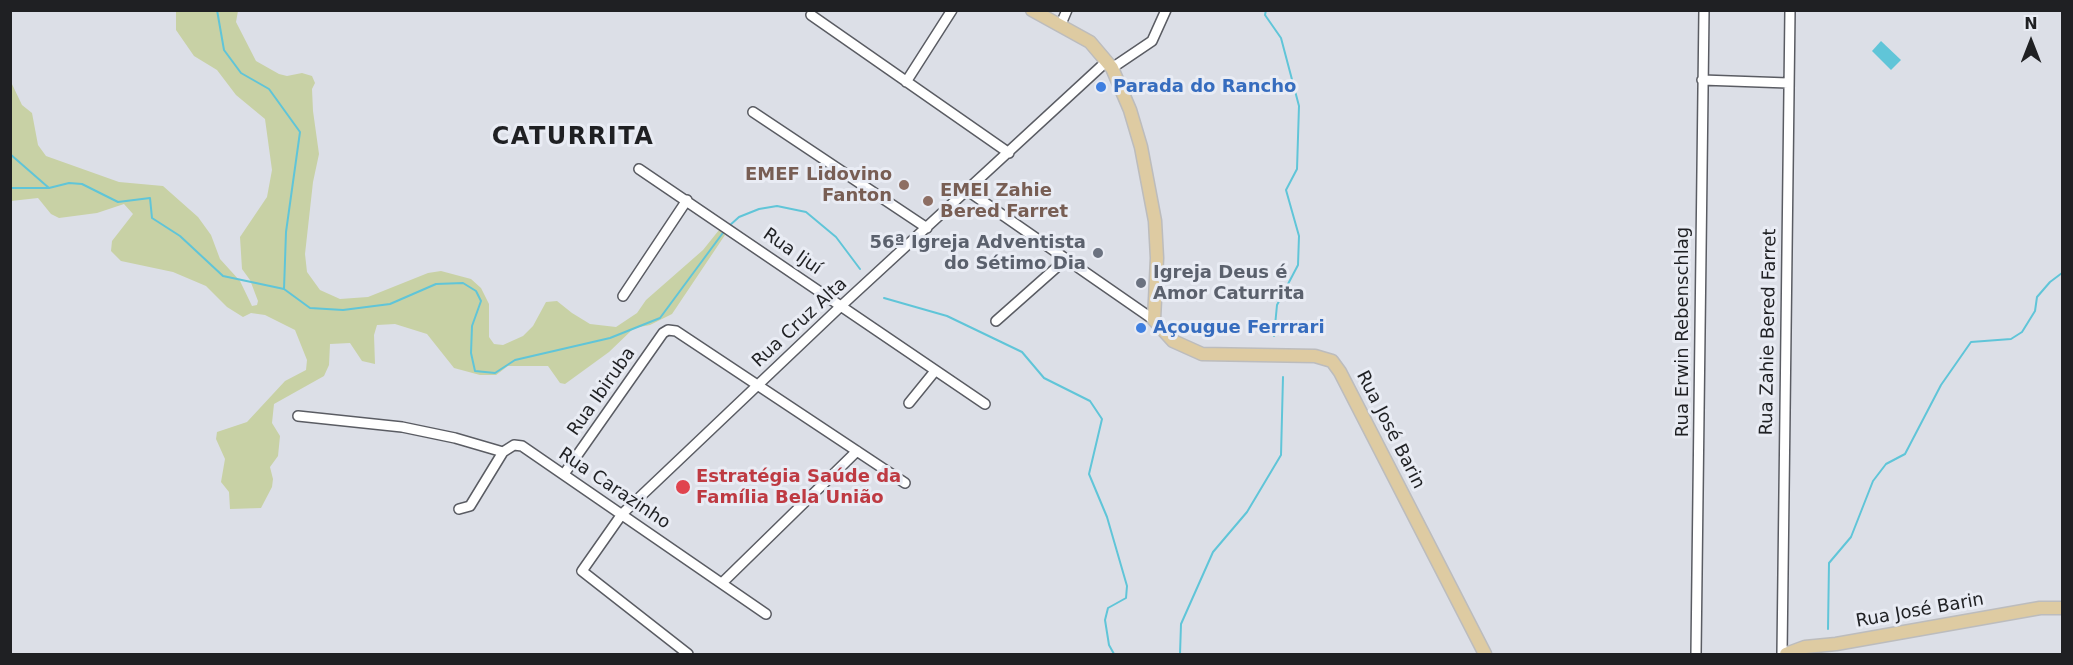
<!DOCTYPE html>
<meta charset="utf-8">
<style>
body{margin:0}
#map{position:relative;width:2073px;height:665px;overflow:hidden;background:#dcdfe7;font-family:"DejaVu Sans",sans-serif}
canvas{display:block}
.frame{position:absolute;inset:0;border:12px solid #1f2023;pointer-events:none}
.north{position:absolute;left:2001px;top:12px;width:60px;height:60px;-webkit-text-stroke:4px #e9ecf4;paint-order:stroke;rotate:0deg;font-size:16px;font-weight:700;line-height:24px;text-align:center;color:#1f2023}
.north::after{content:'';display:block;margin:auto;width:21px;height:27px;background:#1f2023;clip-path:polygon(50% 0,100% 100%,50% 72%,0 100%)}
</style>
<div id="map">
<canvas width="2073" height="665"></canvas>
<div class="frame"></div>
<div class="north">N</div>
</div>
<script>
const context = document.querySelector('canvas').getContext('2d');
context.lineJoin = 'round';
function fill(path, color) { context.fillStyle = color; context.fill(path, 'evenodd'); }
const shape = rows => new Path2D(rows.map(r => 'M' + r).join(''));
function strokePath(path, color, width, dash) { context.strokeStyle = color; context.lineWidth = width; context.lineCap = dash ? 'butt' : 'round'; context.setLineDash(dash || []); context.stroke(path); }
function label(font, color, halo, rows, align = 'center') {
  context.font = font + ' "DejaVu Sans",sans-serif'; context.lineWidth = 6; context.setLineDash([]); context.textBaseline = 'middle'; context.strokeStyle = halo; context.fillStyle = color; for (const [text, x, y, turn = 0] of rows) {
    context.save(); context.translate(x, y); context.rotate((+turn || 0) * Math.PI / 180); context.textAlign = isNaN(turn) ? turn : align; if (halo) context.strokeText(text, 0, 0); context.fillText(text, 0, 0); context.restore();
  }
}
fill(shape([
 [176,11,238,11,236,22,256,61,279,74,287,76,302,73,312,76,315,83,312,89,313,111,319,154,313,182,305,254,307,272,320,290,340,299,368,297,428,273,441,271,471,279,481,288,489,304,489,337,494,344,503,345,523,336,533,326,546,302,557,301,572,313,590,324,616,327,637,313,646,300,703,250,719,230,725,235,672,314,650,325,634,328,609,352,565,384,560,383,548,366,508,366,496,375,480,375,454,368,427,334,395,324,377,325,374,335,375,364,362,361,350,343,330,344,329,365,324,376,274,404,272,423,280,436,278,456,270,467,273,479,272,487,261,508,230,509,229,492,221,482,225,459,216,439,217,432,247,422,285,381,306,370,307,360,295,330,265,315,251,313,243,317,227,307,206,286,173,272,121,261,111,251,112,241,133,214,124,204,97,213,59,218,51,214,38,198,11,201,11,82,22,105,32,113,38,145,46,156,119,182,163,186,198,217,211,235,220,259,240,281,252,306,257,305,258,301,250,280,242,269,240,237,267,197,272,170,265,119,236,95,217,70,194,56,176,30]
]), '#c8d1a5');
fill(shape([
 [1881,41,1901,60,1891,70,1872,51]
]), '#60c5d8');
strokePath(shape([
 [217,10,224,50,241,73,269,89,300,132,286,232,284,289],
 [1266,10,1265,15,1281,38,1299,106,1297,169,1286,190,1299,236,1298,265,1277,305,1274,336],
 [10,154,49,188],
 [10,188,49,188,69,183,82,184,118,202,150,198,152,218,180,236,223,276,284,289,310,308,343,310,390,304,436,284,463,283,476,291,481,301,472,326,471,353,475,371,495,373,515,360,610,338,660,318,725,230],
 [729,226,739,217,759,209,777,206,806,212,836,237,860,269],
 [884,298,947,316,1022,352,1044,378,1090,401,1102,419,1089,474,1107,517,1127,586,1126,598,1108,608,1105,620,1109,645,1114,654],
 [1828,629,1829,563,1851,537,1873,481,1886,464,1905,454,1941,385,1971,342,2011,339,2022,332,2035,311,2037,297,2050,282,2062,273],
 [1180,654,1181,624,1213,552,1247,512,1281,455,1283,377]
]), '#60c5d8', 2);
const minor = shape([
 [811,15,1009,153],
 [1061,24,1067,10],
 [1112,68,1152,41,1166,10],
 [1702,80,1788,83],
 [906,82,952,10],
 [753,112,927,228],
 [639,169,985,404],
 [968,191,1154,320],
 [623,296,687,200],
 [996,321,1066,259],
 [909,403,935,371],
 [298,416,402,427,455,438,503,452],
 [564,474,663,333,668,330,676,331,905,483],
 [459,509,470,506,503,452,514,445,522,446,766,614],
 [722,583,857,451],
 [688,654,582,571,622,514,841,306,1107,61],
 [1696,654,1704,10],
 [1782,654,1790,10]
]);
const major = shape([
 [1032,10,1090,42,1112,68,1130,110,1141,147,1155,221,1157,258,1154,320,1173,341,1202,354,1315,356,1332,361,1340,372,1485,654],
 [1786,654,1805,647,1836,644,2040,608,2062,608]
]);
strokePath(minor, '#5a5c63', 12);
strokePath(major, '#bcbcbd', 15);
strokePath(minor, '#fff', 9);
strokePath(major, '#decba2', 12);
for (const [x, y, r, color] of [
 [1101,87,6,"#3f7fe0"],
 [904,185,6,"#8d6e63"],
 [928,201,6,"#8d6e63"],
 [1098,253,6,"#6b7280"],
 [1141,283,6,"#6b7280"],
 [1141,328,6,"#3f7fe0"],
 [683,487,8,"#e0444e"]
]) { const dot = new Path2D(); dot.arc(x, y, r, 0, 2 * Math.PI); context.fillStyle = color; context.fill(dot); strokePath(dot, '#e9ecf4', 2); }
label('bold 18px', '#366cbe', '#e9ecf4', [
 ["Parada do Rancho",1113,87],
 ["Açougue Ferrrari",1153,328]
], 'left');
label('bold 18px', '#785e54', '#e9ecf4', [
 ["EMEF Lidovino",892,175],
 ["Fanton",892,196],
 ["EMEI Zahie",940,191,"left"],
 ["Bered Farret",940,212,"left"]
], 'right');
label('bold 18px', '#5b616d', '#e9ecf4', [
 ["56ª Igreja Adventista",1086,243],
 ["do Sétimo Dia",1086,264],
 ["Igreja Deus é",1153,273,"left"],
 ["Amor Caturrita",1153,294,"left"]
], 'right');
label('18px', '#1f2023', '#e9ecf4', [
 ["Rua Ijuí",792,252,35],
 ["Rua Cruz Alta",800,323,-43],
 ["Rua Erwin Rebenschlag",1683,332,-90],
 ["Rua Zahie Bered Farret",1769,332,-89],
 ["Rua Ibiruba",602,392,-55],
 ["Rua José Barin",1390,430,63],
 ["Rua Carazinho",614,489,34],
 ["Rua José Barin",1920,611,-10]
]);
label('bold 18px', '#be3a42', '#e9ecf4', [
 ["Estratégia Saúde da",696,477],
 ["Família Bela União",696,498]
], 'left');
context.letterSpacing = '1.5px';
label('bold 24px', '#1f2023', '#e9ecf4', [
 ["CATURRITA",573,138]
]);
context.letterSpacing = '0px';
</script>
